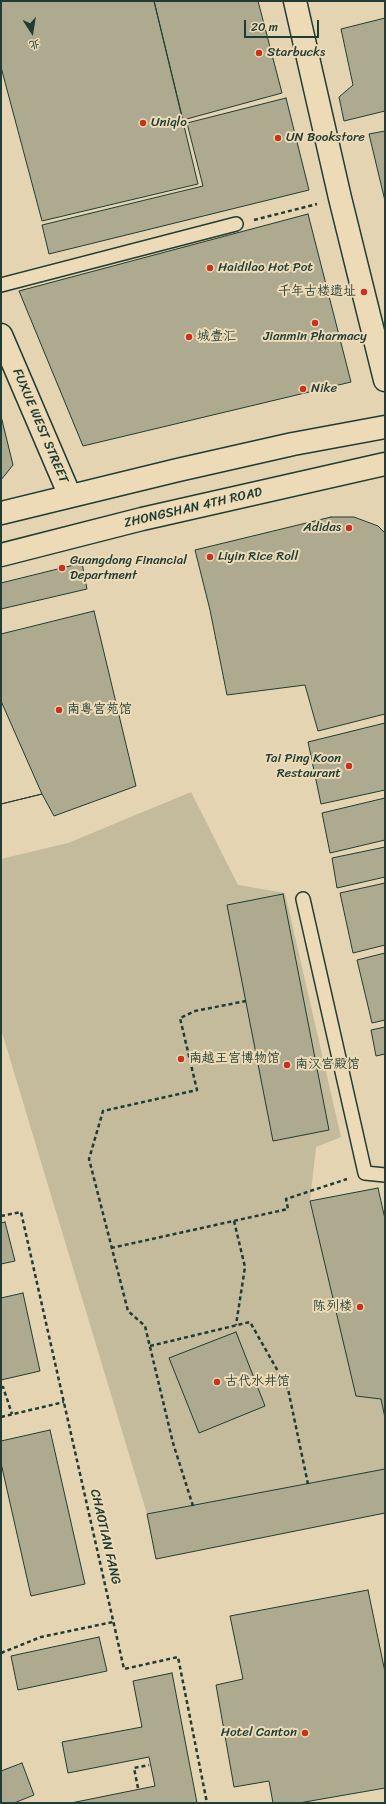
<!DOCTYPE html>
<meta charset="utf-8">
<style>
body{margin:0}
#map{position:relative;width:386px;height:1804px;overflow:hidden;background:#e5d4b2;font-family:Sriracha,"LXGW WenKai TC",sans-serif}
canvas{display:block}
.frame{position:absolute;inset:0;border:2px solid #1f3d34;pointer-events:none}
.north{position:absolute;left:12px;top:12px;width:40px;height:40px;-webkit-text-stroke:3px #eddab7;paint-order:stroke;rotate:168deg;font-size:11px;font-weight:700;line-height:16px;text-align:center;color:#1f3d34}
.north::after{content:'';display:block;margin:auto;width:14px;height:18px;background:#1f3d34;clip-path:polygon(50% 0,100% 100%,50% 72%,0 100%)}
.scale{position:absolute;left:244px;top:20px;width:75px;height:18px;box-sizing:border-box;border:2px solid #1f3d34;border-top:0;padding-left:5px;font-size:12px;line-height:14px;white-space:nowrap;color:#1f3d34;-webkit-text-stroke:3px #eddab7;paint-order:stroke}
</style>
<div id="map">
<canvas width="386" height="1804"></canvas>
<div class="frame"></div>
<div class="north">北</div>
<div class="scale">20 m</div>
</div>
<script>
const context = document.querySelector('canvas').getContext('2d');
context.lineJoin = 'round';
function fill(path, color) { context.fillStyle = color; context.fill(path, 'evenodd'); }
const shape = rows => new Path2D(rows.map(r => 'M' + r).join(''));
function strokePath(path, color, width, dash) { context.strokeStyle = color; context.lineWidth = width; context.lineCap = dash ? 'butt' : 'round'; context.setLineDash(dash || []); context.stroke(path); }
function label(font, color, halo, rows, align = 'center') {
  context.font = font + ' Sriracha,"LXGW WenKai TC",sans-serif'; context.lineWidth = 4; context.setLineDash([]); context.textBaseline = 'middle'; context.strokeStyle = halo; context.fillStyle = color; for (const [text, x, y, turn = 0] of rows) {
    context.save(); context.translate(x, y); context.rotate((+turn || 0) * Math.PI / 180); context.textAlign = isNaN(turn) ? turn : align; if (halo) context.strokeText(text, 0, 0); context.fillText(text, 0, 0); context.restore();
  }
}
fill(shape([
 [191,792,238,885,285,893,341,1137,316,1147,310,1201,356,1395,381,1399,385,1418,385,1469,147,1514,1,1029,1,859,68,843]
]), '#c4bb9d');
const building = shape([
 [1,1,154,1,198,184,42,221,1,67,1,1],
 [154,1,258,1,282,93,183,120,154,1],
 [385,18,385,111,344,121,339,97,353,85,341,29,385,18],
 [286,98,309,190,49,254,42,225,203,186,187,123,286,98],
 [385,131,385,201,369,134,385,131],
 [308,214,351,382,83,446,19,291,308,214],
 [1,416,13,465,1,480,1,416],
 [331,517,354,517,378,526,385,533,385,714,318,731,305,685,227,695,210,610,195,550,331,517],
 [82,563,87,589,1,609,1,583,82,563],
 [94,611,136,786,54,816,42,794,1,804,1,634,94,611],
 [1,701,42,794,1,804,1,701],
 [385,723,385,790,321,804,308,742,385,723],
 [385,798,385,840,330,853,322,813,385,798],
 [385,847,385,877,337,888,332,858,385,847],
 [385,883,385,945,353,953,340,893,385,883],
 [283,894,329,1130,273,1141,227,905,283,894],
 [385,953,385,1020,372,1023,357,960,385,953],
 [385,1027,385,1054,376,1056,371,1030,385,1027],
 [378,1188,385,1219,385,1418,381,1399,356,1396,310,1201,378,1188],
 [5,1222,15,1261,1,1264,1,1223,5,1222],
 [23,1293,40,1371,1,1380,1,1298,23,1293],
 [236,1332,265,1406,199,1433,169,1358,236,1332],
 [50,1430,85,1584,31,1596,1,1463,1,1441,50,1430],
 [385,1469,385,1513,156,1559,147,1514,385,1469],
 [368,1590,385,1672,385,1788,299,1803,273,1803,269,1781,234,1787,216,1685,243,1679,230,1616,368,1590],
 [99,1637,107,1671,18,1690,11,1656,99,1637],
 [172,1673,197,1803,71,1803,155,1786,149,1757,68,1773,62,1742,142,1727,133,1681,172,1673],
 [22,1763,34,1795,14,1803,1,1803,1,1771,22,1763]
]);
fill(building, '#aeaa8f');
strokePath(building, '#1f3d34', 1);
const lane = shape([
 [1,285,236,224],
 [303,899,365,1173,385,1175]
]);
const street = shape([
 [295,1,340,198,385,380],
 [1,335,70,496]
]);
const primary = shape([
 [1,513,178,470,293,444,385,427],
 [1,555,142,519,385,464]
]);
strokePath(lane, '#1f3d34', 16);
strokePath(street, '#1f3d34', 25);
strokePath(primary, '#1f3d34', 25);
strokePath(shape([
 [254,220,317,204],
 [1,1216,21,1212,124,1669,178,1657,207,1803],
 [234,1221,245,1267,236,1325],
 [111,1248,288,1209,286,1199,347,1179],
 [150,1346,250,1322,288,1389,308,1484],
 [1,1387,3,1387,12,1414],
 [1,1417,64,1402],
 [193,1506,173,1443,145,1326,128,1311,89,1159,103,1111,197,1090,180,1018,195,1011,246,1001],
 [1,1653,41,1637,113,1622],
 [138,1788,134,1768,149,1765]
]), '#1f3d34', 2.5, [4, 3]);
strokePath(lane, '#eddab7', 13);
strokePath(street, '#eddab7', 22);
strokePath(primary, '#eddab7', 22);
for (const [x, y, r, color] of [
 [259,53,4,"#c8321e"],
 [143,123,4,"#c8321e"],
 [278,138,4,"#c8321e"],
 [210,268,4,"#c8321e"],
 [364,292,4,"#c8321e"],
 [315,323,4,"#c8321e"],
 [189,337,4,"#c8321e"],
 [303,389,4,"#c8321e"],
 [349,528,4,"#c8321e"],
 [210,557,4,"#c8321e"],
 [62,568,4,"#c8321e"],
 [59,710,4,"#c8321e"],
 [349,766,4,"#c8321e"],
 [181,1059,4,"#c8321e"],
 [287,1065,4,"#c8321e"],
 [360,1307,4,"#c8321e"],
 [217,1382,4,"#c8321e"],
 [305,1733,4,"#c8321e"]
]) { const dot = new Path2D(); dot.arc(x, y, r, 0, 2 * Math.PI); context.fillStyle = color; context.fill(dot); strokePath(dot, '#eddab7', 1.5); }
label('13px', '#1f3d34', '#eddab7', [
 ["Starbucks",267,53],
 ["Uniqlo",151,123],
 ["UN Bookstore",286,138],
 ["Haidilao Hot Pot",218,268],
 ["千年古楼遗址",356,292,"right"],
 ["城壹汇",197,337],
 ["Jianmin Pharmacy",315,337,"center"],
 ["Nike",311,389],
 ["Adidas",341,528,"right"],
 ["Liyin Rice Roll",218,557],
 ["Guangdong Financial",70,561],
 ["Department",70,576],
 ["南粤宫苑馆",67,710],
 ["Tai Ping Koon",341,759,"right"],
 ["Restaurant",341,774,"right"],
 ["南越王宫博物馆",189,1059],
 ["南汉宫殿馆",295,1065],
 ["陈列楼",352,1307,"right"],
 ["古代水井馆",225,1382],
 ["Hotel Canton",297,1733,"right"]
], 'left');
label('13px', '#1f3d34', '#eddab7', [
 ["FUXUE WEST STREET",40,426,67],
 ["ZHONGSHAN 4TH ROAD",193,508,-13],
 ["CHAOTIAN FANG",105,1537,77]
]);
</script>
